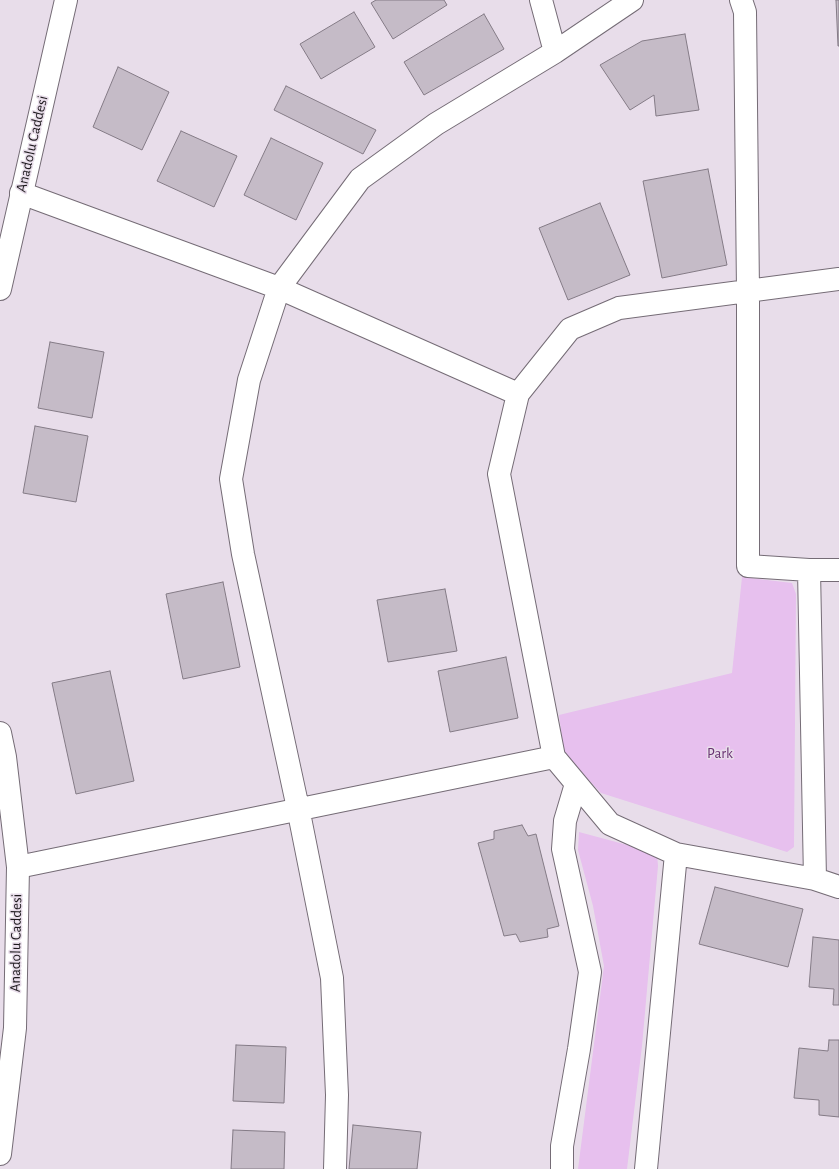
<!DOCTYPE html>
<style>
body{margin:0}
canvas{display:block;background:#e8ddea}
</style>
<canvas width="839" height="1169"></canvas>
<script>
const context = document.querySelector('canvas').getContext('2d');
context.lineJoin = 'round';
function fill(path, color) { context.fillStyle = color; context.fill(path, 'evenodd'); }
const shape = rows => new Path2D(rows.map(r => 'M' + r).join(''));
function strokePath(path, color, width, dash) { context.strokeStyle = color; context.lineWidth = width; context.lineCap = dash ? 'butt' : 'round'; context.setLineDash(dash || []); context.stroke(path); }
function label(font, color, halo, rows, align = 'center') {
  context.font = font + ' "Alegreya Sans",sans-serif'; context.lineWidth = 3; context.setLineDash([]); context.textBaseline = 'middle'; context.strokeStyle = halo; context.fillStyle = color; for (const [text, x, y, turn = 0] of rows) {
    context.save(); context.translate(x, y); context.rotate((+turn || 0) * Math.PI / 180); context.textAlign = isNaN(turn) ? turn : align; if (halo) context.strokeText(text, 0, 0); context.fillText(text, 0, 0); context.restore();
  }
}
fill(shape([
 [742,577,792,583,796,594,794,847,787,852,601,793,564,754,559,715,732,673],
 [579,832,657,853,658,866,642,1046,627,1169,578,1169,604,966,593,906,578,850]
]), '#e7c0ee');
const building = shape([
 [376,0,444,0,447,5,393,39,371,3,376,0],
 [836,0,839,0,839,46,838,46,836,0],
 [354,12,375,47,321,79,300,44,354,12],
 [484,14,504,49,424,95,404,62,484,14],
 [685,34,699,110,656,116,654,95,630,110,600,65,642,41,685,34],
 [118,67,169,92,142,150,93,127,118,67],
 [286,86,376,130,363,154,274,110,286,86],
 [181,131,237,156,214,207,157,181,181,131],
 [271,138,323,163,296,220,244,195,271,138],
 [708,169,727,265,662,278,643,181,708,169],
 [600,203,630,275,568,300,539,228,600,203],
 [50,342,104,352,92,418,38,408,50,342],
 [35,426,88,436,76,502,23,493,35,426],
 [223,582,240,667,183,679,166,594,223,582],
 [445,589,457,651,388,662,377,600,445,589],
 [506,657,518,718,450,732,438,671,506,657],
 [110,671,134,781,76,794,52,683,110,671],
 [522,825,528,836,536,834,559,926,547,929,548,937,520,942,516,934,504,936,478,843,494,839,494,831,522,825],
 [715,887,803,909,788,967,699,944,715,887],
 [813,937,839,940,839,1005,833,1005,834,989,809,987,813,937],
 [829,1040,839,1040,839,1117,819,1115,819,1100,794,1098,799,1048,828,1051,829,1040],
 [236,1045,286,1047,284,1103,233,1101,236,1045],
 [353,1125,421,1132,417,1169,349,1169,353,1125],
 [233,1130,285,1132,284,1169,231,1169,233,1130]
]);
fill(building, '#c5bbc7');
strokePath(building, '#847b86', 1);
const minor = shape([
 [541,0,555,52],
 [741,0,745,12,748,292,748,566,809,570,815,879],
 [21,193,279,288,518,394],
 [839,279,619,308,570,329,518,394,499,474,554,757,610,824,676,854,815,879,839,887],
 [809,570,839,570],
 [18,867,554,757],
 [335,1169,337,1095,332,978,298,808,243,554,231,479,249,380,279,288,360,179,436,124,555,52,632,0],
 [562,1169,562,1146,579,1049,590,972,563,849,565,821,576,784],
 [646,1169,676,854]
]);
const tertiary = shape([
 [0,289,66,0],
 [0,733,5,757,18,867,15,1028,0,1154]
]);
strokePath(minor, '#756c76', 24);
strokePath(tertiary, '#756c76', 24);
strokePath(minor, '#fff', 22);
strokePath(tertiary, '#fff', 22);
label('15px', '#1e1a1e', '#e8ddea', [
 ["Anadolu Caddesi",32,144,-77],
 ["Anadolu Caddesi",16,943,-89]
]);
label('15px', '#693472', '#e8ddea', [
 ["Park",720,753]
]);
</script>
